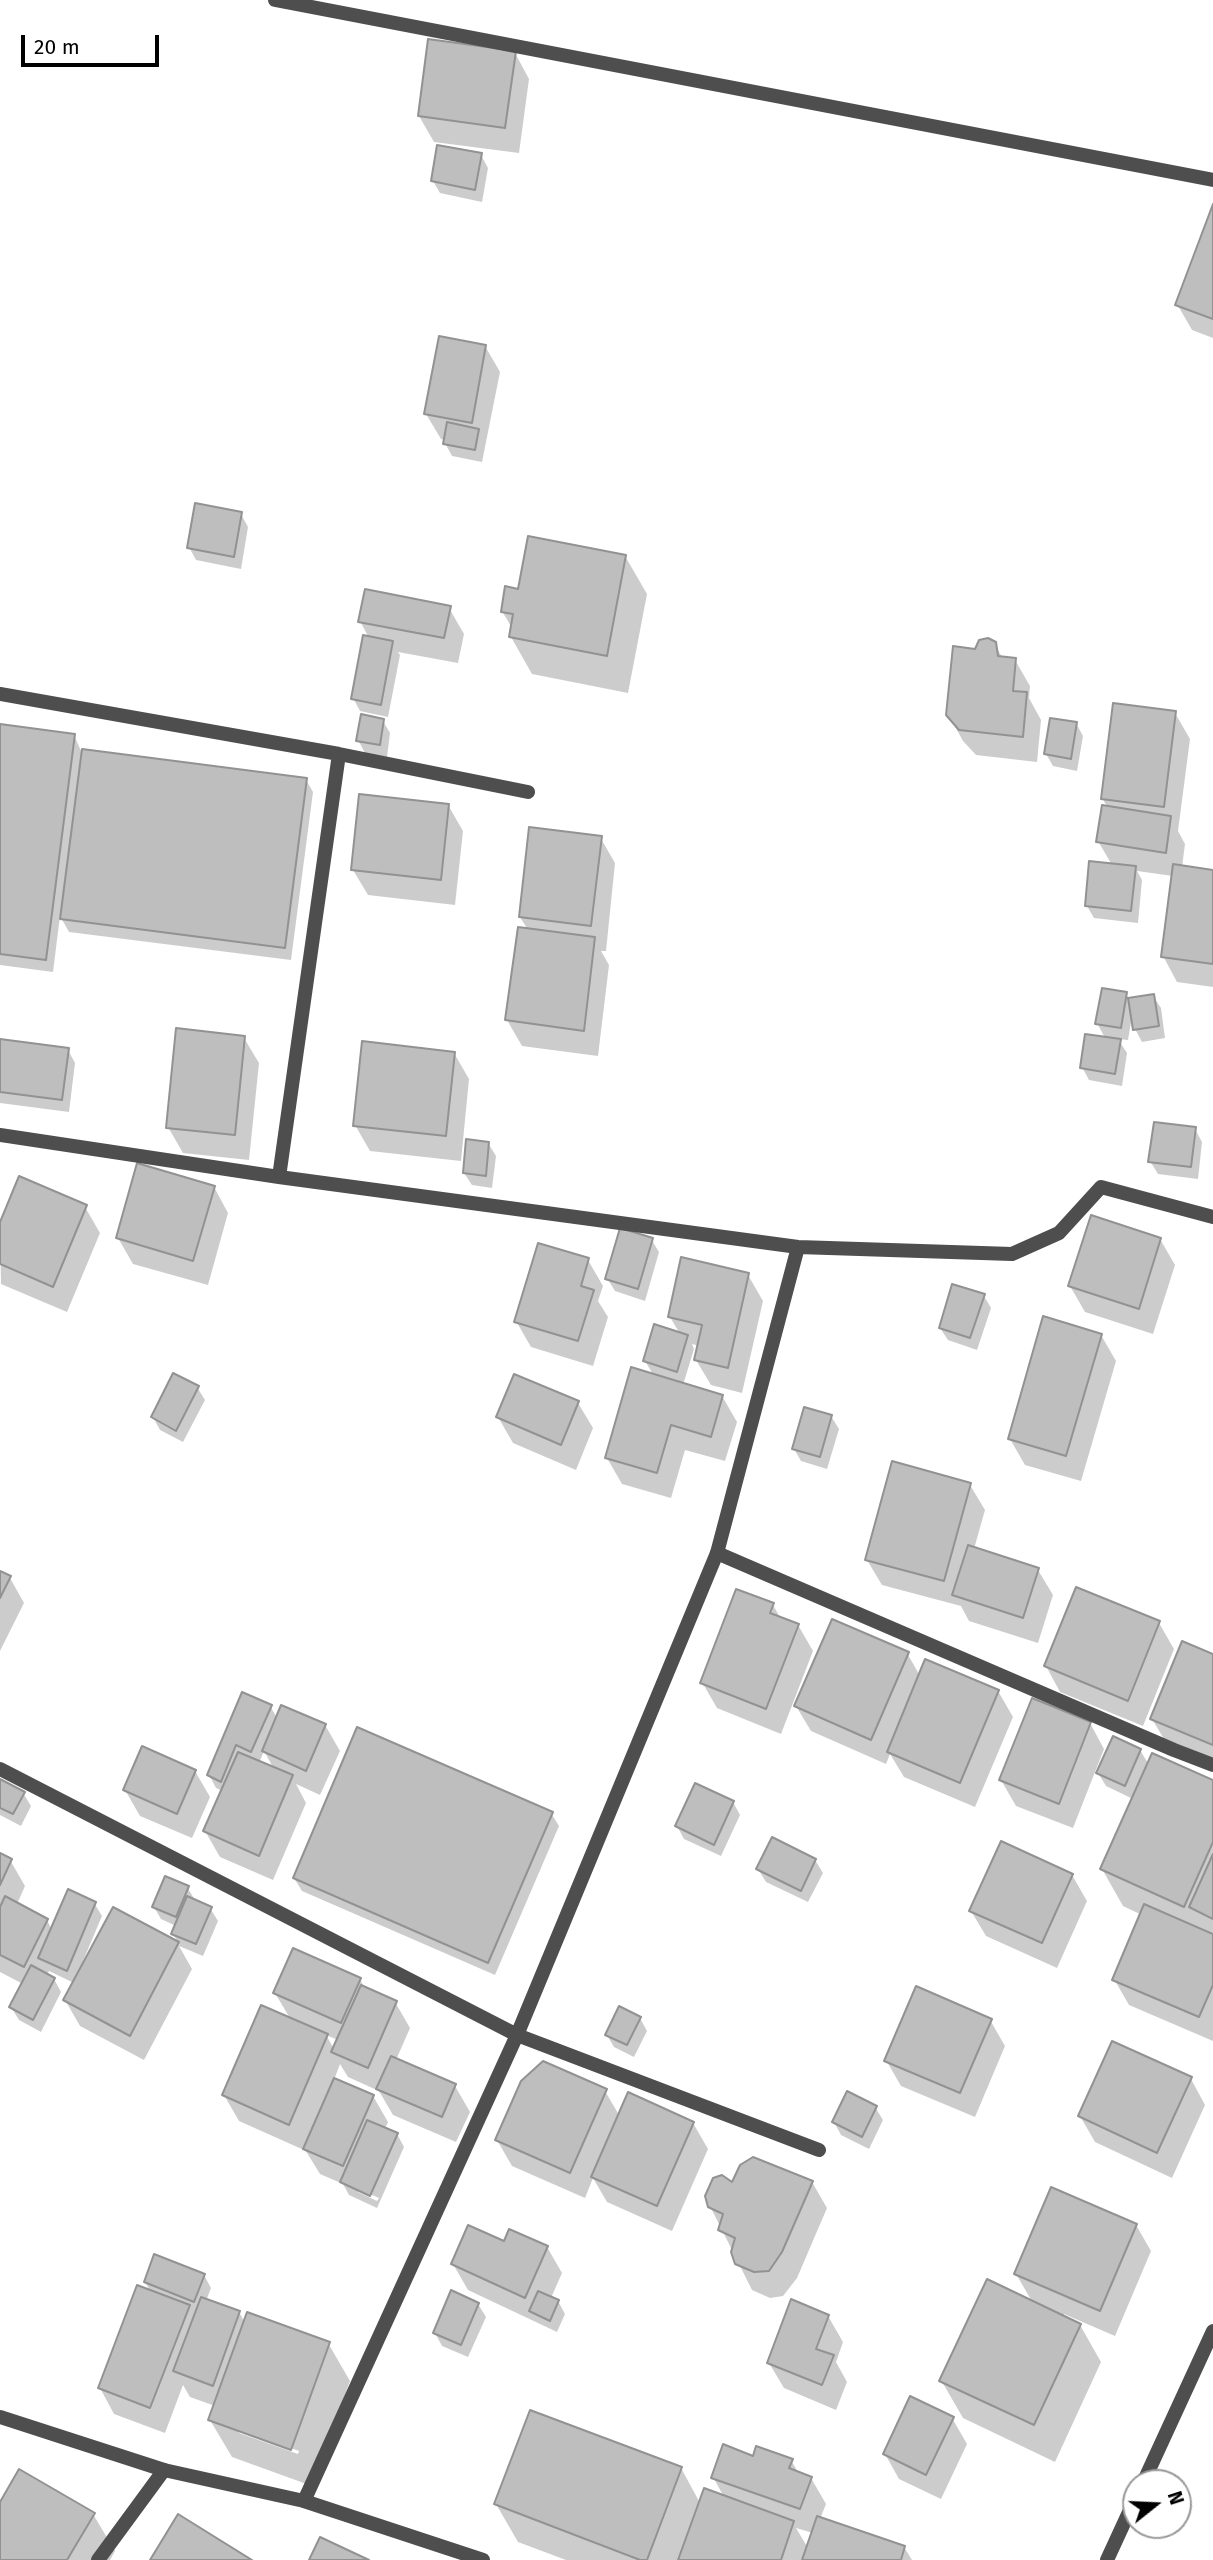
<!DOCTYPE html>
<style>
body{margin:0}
#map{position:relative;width:1213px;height:2560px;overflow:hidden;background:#fff;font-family:"Fira Sans",sans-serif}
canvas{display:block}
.north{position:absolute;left:1122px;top:2469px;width:70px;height:70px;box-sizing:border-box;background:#fff;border:2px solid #999;border-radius:50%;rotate:72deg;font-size:19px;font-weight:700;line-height:28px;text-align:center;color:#000}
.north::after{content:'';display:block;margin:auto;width:24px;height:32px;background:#000;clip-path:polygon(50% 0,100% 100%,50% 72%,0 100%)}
.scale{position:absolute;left:21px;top:35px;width:138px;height:32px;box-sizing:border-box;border:4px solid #000;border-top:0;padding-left:9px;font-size:21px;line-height:24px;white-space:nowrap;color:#000;-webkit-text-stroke:5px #fff;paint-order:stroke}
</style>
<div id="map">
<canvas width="1213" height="2560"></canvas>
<div class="north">N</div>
<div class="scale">20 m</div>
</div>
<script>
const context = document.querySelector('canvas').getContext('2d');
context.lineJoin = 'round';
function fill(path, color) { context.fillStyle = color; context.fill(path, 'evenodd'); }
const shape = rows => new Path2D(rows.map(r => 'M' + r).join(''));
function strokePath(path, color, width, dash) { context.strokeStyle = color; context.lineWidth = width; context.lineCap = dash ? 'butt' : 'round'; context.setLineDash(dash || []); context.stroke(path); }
fill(shape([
 [515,53,529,79,519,153,434,142,419,116],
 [481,155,488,168,482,202,440,193,433,181],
 [1213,209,1213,338,1192,330,1177,304],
 [485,346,500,372,482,462,452,456,445,443,445,440,441,439,426,414],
 [241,514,248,527,241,569,196,560,189,547],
 [625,556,647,594,628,693,532,674,511,637,512,628,502,611,519,591],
 [449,608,464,634,458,663,398,652,400,655,388,717,360,711,353,698,369,638,360,621],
 [994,643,1003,659,1015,660,1030,686,1029,698,1041,720,1037,762,976,755,963,741,948,714,976,651],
 [1175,713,1190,739,1178,831,1185,844,1182,867,1213,872,1213,987,1177,982,1163,956,1173,876,1137,871,1142,880,1138,923,1094,918,1087,906,1112,865,1098,841,1108,808,1102,798],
 [383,721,390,733,387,757,365,753,358,740],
 [1076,723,1083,736,1077,771,1053,766,1046,754],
 [0,726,74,735,81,751,306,780,313,792,291,960,69,932,60,916,53,972,0,965],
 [448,805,463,831,455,905,368,895,353,870],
 [600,837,615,863,606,951,601,951,609,965,598,1056,522,1046,507,1020,528,930,520,917],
 [1126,994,1129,999,1153,996,1161,1008,1165,1038,1142,1042,1135,1029,1132,1016,1128,1040,1118,1039,1127,1053,1122,1086,1089,1080,1082,1067,1105,1038,1097,1023],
 [244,1038,259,1063,249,1160,183,1153,168,1127],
 [0,1041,68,1050,75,1063,69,1112,0,1103],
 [454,1053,469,1079,461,1161,370,1151,355,1125],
 [1195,1129,1202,1142,1198,1179,1158,1174,1150,1161],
 [488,1143,496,1156,492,1188,472,1185,464,1173],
 [214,1187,228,1213,208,1285,133,1264,118,1238],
 [85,1207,100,1233,67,1312,1,1284,0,1226],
 [651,1239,659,1252,645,1301,615,1291,607,1278],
 [1160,1239,1175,1265,1153,1334,1085,1312,1070,1286],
 [588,1260,603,1286,598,1301,608,1317,593,1366,531,1347,516,1321],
 [748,1275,763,1301,742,1393,711,1385,696,1360,699,1346,692,1344,694,1349,683,1385,722,1396,737,1422,725,1461,685,1450,671,1498,622,1484,607,1458,654,1376,645,1361,680,1334,670,1317],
 [984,1296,991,1308,977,1350,948,1340,940,1328],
 [1101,1335,1116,1361,1081,1481,1025,1465,1010,1439],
 [197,1387,205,1400,183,1442,160,1430,153,1417],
 [578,1403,593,1428,576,1470,513,1443,498,1417],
 [831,1416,839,1429,827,1469,801,1461,794,1449],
 [970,1485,985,1510,974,1549,1038,1570,1053,1595,1038,1643,969,1621,961,1606,882,1585,867,1560],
 [0,1573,10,1578,24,1603,0,1651],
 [773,1605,781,1619,798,1625,813,1651,781,1734,717,1708,702,1682],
 [1159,1623,1174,1649,1143,1726,1060,1692,1046,1666],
 [907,1653,920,1676,998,1691,1013,1717,975,1807,904,1777,890,1754,886,1764,811,1731,796,1706],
 [1213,1656,1213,1764,1167,1744,1152,1719],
 [270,1706,277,1718,325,1725,340,1751,320,1795,296,1784,306,1803,273,1880,220,1857,205,1831,223,1791,216,1788,209,1775],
 [264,1751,274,1769,259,1763],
 [1090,1723,1104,1749,1073,1828,1016,1806,1001,1780],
 [1140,1750,1149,1765,1213,1782,1213,2041,1129,2005,1114,1979,1142,1915,1123,1906,1102,1869,1133,1799,1106,1786,1098,1773],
 [195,1771,210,1797,192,1838,140,1816,125,1790],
 [0,1781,23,1793,31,1806,21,1826,0,1815],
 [733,1802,740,1815,721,1856,684,1839,677,1826],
 [551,1813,559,1826,495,1975,302,1891,294,1878],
 [0,1855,10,1860,25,1886,17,1904,47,1920,52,1930,94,1903,102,1916,83,1961,85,1962,113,1909,180,1945,173,1934,176,1926,161,1919,154,1907,187,1887,195,1900,210,1908,218,1921,203,1956,179,1946,192,1969,144,2060,80,2026,65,2000,74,1983,49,1971,47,1975,54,1979,61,1992,41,2032,19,2020,11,2007,23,1984,0,1972],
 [815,1860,823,1873,808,1902,766,1882,758,1869],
 [1072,1875,1087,1901,1057,1968,986,1936,971,1911],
 [360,1979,365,1989,395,2002,410,2028,396,2060,455,2086,470,2112,456,2142,393,2115,379,2091,348,2077,340,2064,334,2080,373,2096,388,2122,385,2129,397,2134,404,2147,377,2208,349,2195,343,2184,320,2174,304,2148,304,2150,239,2121,224,2095,291,2020,275,1993],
 [326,2035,338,2040,334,2049],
 [358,2189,379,2198,377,2201,358,2192],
 [640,2018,647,2031,634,2057,614,2047,607,2035],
 [990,2020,1005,2046,975,2117,901,2086,886,2060],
 [1191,2079,1205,2105,1172,2178,1095,2142,1080,2116],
 [605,2091,619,2115,693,2123,708,2149,672,2231,607,2202,593,2178,585,2198,512,2166,497,2140],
 [875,2107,883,2120,869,2149,841,2135,834,2122],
 [812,2182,827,2208,797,2278,783,2296,770,2298,752,2290,710,2206],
 [1136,2225,1151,2251,1115,2336,1064,2314,1063,2317,1080,2325,1101,2362,1055,2462,963,2418,941,2380,1033,2303,1016,2274],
 [505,2243,547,2247,562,2273,551,2298,558,2301,565,2314,557,2332,468,2290,453,2264],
 [204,2275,211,2288,206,2301,239,2312,245,2323,328,2343,350,2381,312,2486,232,2457,210,2420,215,2406,190,2397,183,2385,165,2433,114,2414,100,2388,151,2292,145,2282],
 [239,2429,299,2451,298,2454,239,2433],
 [478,2304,486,2317,468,2357,442,2346,435,2333],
 [828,2316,843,2342,836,2362,847,2382,836,2410,784,2388,769,2363],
 [952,2418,967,2444,941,2499,899,2479,885,2454],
 [754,2458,791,2460,799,2474,811,2478,826,2504,820,2519,904,2547,912,2560,566,2560,518,2542,496,2504,681,2468,700,2503,724,2497,713,2477],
 [796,2528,813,2533,808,2548],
 [0,2506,93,2514,115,2551,110,2560,0,2560]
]), '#0003');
const building = shape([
 [428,39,516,51,505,128,418,116,428,39],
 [437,145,482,153,475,190,431,181,437,145],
 [1213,204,1213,319,1175,305,1213,204],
 [439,336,486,345,472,423,424,414,439,336],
 [447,422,479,429,475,450,443,444,447,422],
 [195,503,242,512,234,557,187,548,195,503],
 [528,536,626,555,607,656,509,637,513,614,501,612,505,586,518,589,528,536],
 [365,589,451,606,444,638,358,622,365,589],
 [363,635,393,641,381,705,351,699,363,635],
 [988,638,996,642,998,656,1016,658,1013,691,1027,692,1023,737,959,730,946,715,953,646,975,649,979,640,988,638],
 [1113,703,1176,711,1164,807,1101,799,1113,703],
 [361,714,384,719,380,745,356,741,361,714],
 [1050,718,1077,722,1071,759,1044,754,1050,718],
 [0,724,75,734,46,960,0,954,0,724],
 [82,749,307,778,285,948,60,919,82,749],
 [359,794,449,804,441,880,351,870,359,794],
 [1102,805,1171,816,1166,853,1096,842,1102,805],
 [529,827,602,836,591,926,519,917,529,827],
 [1089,861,1136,866,1131,911,1085,906,1089,861],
 [1173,864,1213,870,1213,964,1161,957,1173,864],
 [518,927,595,937,584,1031,505,1020,518,927],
 [1102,988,1127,992,1121,1028,1095,1024,1102,988],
 [1154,994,1159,1026,1133,1030,1128,998,1154,994],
 [176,1028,245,1036,235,1135,166,1128,176,1028],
 [1085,1034,1121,1039,1115,1074,1080,1068,1085,1034],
 [0,1039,69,1048,62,1100,0,1092,0,1039],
 [362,1041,455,1052,446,1136,353,1126,362,1041],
 [1154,1122,1196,1127,1191,1167,1148,1162,1154,1122],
 [466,1139,489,1142,486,1176,463,1173,466,1139],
 [137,1163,215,1186,193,1261,116,1238,137,1163],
 [19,1176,87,1205,53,1287,0,1264,0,1222,19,1176],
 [1091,1215,1161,1238,1139,1309,1068,1286,1091,1215],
 [620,1228,653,1238,638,1289,605,1279,620,1228],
 [538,1243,589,1258,581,1286,594,1290,578,1341,514,1322,538,1243],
 [681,1257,749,1273,728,1368,694,1360,702,1325,668,1317,681,1257],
 [952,1284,985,1294,970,1338,939,1328,952,1284],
 [1043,1316,1102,1334,1066,1456,1008,1439,1043,1316],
 [654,1324,688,1335,677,1372,643,1361,654,1324],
 [631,1367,723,1395,711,1437,671,1425,657,1473,605,1458,631,1367],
 [173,1373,199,1386,176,1431,151,1417,173,1373],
 [514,1374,579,1401,561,1445,496,1417,514,1374],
 [804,1407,832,1415,820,1457,792,1449,804,1407],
 [892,1461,971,1483,944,1581,865,1560,892,1461],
 [968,1545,1039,1568,1023,1618,952,1595,968,1545],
 [0,1571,11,1576,0,1598,0,1571],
 [1076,1587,1160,1621,1128,1701,1044,1666,1076,1587],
 [736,1589,774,1603,770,1613,799,1624,766,1709,700,1683,736,1589],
 [832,1619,909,1652,871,1740,794,1706,832,1619],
 [1182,1641,1213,1654,1213,1745,1150,1719,1182,1641],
 [925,1659,999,1690,960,1783,887,1752,925,1659],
 [242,1692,272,1705,251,1752,236,1745,221,1782,207,1775,242,1692],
 [1032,1698,1091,1722,1059,1804,999,1780,1032,1698],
 [281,1705,326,1724,306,1771,262,1751,281,1705],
 [357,1727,553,1812,488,1963,293,1878,357,1727],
 [1113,1736,1141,1749,1125,1786,1096,1773,1113,1736],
 [142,1746,196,1770,177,1814,123,1790,142,1746],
 [238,1752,293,1775,259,1856,203,1831,238,1752],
 [1152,1753,1213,1780,1213,1842,1184,1907,1100,1869,1152,1753],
 [0,1779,25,1792,13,1814,0,1808,0,1779],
 [695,1783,734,1801,714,1845,675,1826,695,1783],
 [772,1837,816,1859,801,1891,756,1869,772,1837],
 [1001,1841,1073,1874,1042,1943,969,1911,1001,1841],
 [0,1853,12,1859,0,1885,0,1853],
 [1213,1854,1213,1919,1189,1907,1213,1854],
 [165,1876,189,1886,176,1917,152,1907,165,1876],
 [68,1889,96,1902,67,1971,38,1958,68,1889],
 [5,1896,48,1919,24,1967,0,1955,0,1907,5,1896],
 [187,1896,212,1907,196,1944,171,1934,187,1896],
 [1144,1904,1213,1934,1213,1985,1199,2017,1112,1980,1144,1904],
 [113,1907,179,1942,130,2036,63,2000,113,1907],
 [293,1948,361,1978,341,2023,273,1993,293,1948],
 [31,1965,55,1978,33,2020,9,2007,31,1965],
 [361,1985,397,2001,368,2068,331,2052,361,1985],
 [916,1986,992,2019,960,2093,884,2061,916,1986],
 [261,2005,328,2034,289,2125,222,2095,261,2005],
 [619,2006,641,2017,627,2045,605,2035,619,2006],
 [1112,2041,1192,2077,1157,2153,1078,2116,1112,2041],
 [391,2056,456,2084,442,2117,376,2089,391,2056],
 [543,2061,607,2089,570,2173,495,2140,521,2081,543,2061],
 [334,2078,374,2095,343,2166,303,2149,334,2078],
 [847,2091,877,2106,862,2137,832,2122,847,2091],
 [628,2092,694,2122,657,2206,591,2177,628,2092],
 [367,2120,398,2133,370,2196,340,2182,367,2120],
 [753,2157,813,2181,782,2252,769,2271,754,2272,735,2264,731,2252,735,2238,718,2230,723,2214,708,2207,705,2196,713,2178,722,2175,732,2182,740,2165,753,2157],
 [1051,2187,1137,2224,1100,2311,1014,2274,1051,2187],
 [468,2225,504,2241,509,2229,548,2246,525,2298,451,2264,468,2225],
 [154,2254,205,2274,194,2302,144,2282,154,2254],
 [987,2279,1081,2324,1034,2425,939,2381,987,2279],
 [137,2285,190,2305,150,2408,98,2388,137,2285],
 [451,2290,479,2303,461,2345,433,2333,451,2290],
 [538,2291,559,2300,550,2321,529,2311,538,2291],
 [201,2297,240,2311,213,2386,173,2371,201,2297],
 [791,2299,829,2315,816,2349,834,2355,822,2385,767,2363,791,2299],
 [247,2312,330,2342,291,2450,208,2420,247,2312],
 [910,2396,954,2417,926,2475,883,2454,910,2396],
 [530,2410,682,2467,647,2560,640,2560,494,2504,530,2410],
 [723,2444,753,2456,756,2446,793,2459,789,2468,812,2477,800,2509,711,2478,723,2444],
 [19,2469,95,2513,67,2560,0,2560,0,2502,19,2469],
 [704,2488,794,2521,781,2560,678,2560,704,2488],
 [178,2514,252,2560,150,2560,178,2514],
 [817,2516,905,2546,901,2560,802,2560,817,2516],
 [320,2537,369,2560,309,2560,320,2537]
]);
fill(building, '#bebebe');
strokePath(building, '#929292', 2);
strokePath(shape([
 [275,0,1213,180],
 [0,694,339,754,528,792],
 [0,1135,279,1177,798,1247,1012,1254,1059,1233,1101,1187,1213,1217],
 [279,1177,339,754],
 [0,1769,517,2035,819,2150],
 [304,2501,517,2035,717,1553,798,1247],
 [98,2560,164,2470]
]), '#4e4e4e', 14);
strokePath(shape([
 [717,1553,1174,1750,1213,1765],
 [0,2417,164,2470,304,2501,483,2560],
 [1143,2483,1213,2331],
 [1107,2560,1136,2497]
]), '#4e4e4e', 14);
</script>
